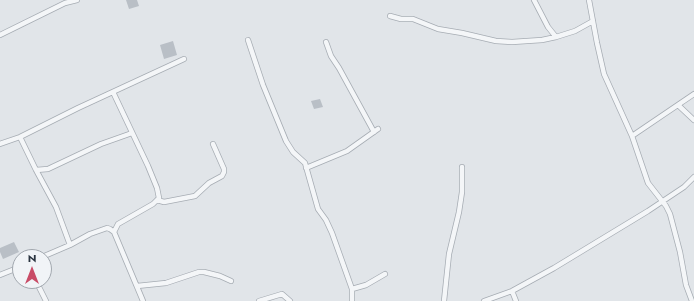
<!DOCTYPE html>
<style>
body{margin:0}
#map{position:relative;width:694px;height:301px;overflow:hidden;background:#e1e5e9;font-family:Jost,sans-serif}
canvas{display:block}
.north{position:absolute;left:12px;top:249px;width:40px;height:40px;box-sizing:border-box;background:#f1f4f7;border:1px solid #a1a7ae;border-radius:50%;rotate:0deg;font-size:11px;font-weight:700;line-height:16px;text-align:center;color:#2a3440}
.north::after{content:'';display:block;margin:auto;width:14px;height:18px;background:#c94c67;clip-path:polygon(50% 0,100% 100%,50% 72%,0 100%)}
</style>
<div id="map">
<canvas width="694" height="301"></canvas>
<div class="north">N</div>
</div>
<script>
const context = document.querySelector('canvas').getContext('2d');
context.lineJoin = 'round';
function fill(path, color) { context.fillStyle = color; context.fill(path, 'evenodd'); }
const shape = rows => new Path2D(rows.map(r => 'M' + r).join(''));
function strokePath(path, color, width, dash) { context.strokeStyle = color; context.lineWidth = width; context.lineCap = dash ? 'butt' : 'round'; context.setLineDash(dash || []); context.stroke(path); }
fill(shape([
 [126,0,137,0,139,6,129,9],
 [173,41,177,55,164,59,160,45],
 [320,99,323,107,314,109,311,101],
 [14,242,19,252,3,259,0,252,0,248]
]), '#b9bfc6');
const street = shape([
 [534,0,548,27,556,37],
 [589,0,597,43,604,74,632,136,648,183,666,206,670,214,680,252,686,285,692,301],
 [390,16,401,19,413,19,438,29,462,33,496,41,512,42,542,40,556,37,575,31,593,21],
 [0,35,65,3,77,0],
 [248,40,263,85,286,141,293,152,305,163,318,209,326,220,332,233,352,289,352,301],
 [326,42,331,56,339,68,374,132],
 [113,92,148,166,157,188,159,198,153,204,118,224,114,232],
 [678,105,694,120],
 [632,136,694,94],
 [20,137,36,170,56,207,70,245],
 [0,144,20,137,78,108,184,59],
 [306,168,347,151,378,129],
 [36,170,48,169,101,144,132,133],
 [157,200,164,202,195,196,209,183,222,176,224,172,224,169,213,144],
 [42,257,70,245,90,234,107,228,110,229,114,232,143,301],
 [0,275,20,267],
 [36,281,46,301],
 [137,286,166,283,199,272,204,272,220,276,231,281],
 [352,289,366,285,385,274],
 [512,291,516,301],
 [259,301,282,294,290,301],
 [444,301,449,254,459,212,462,192,462,167],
 [484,301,512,291,554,268,648,211,684,187,694,177]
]);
strokePath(street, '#a6acb3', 6);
strokePath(street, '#f4f6f8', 4.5);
</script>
